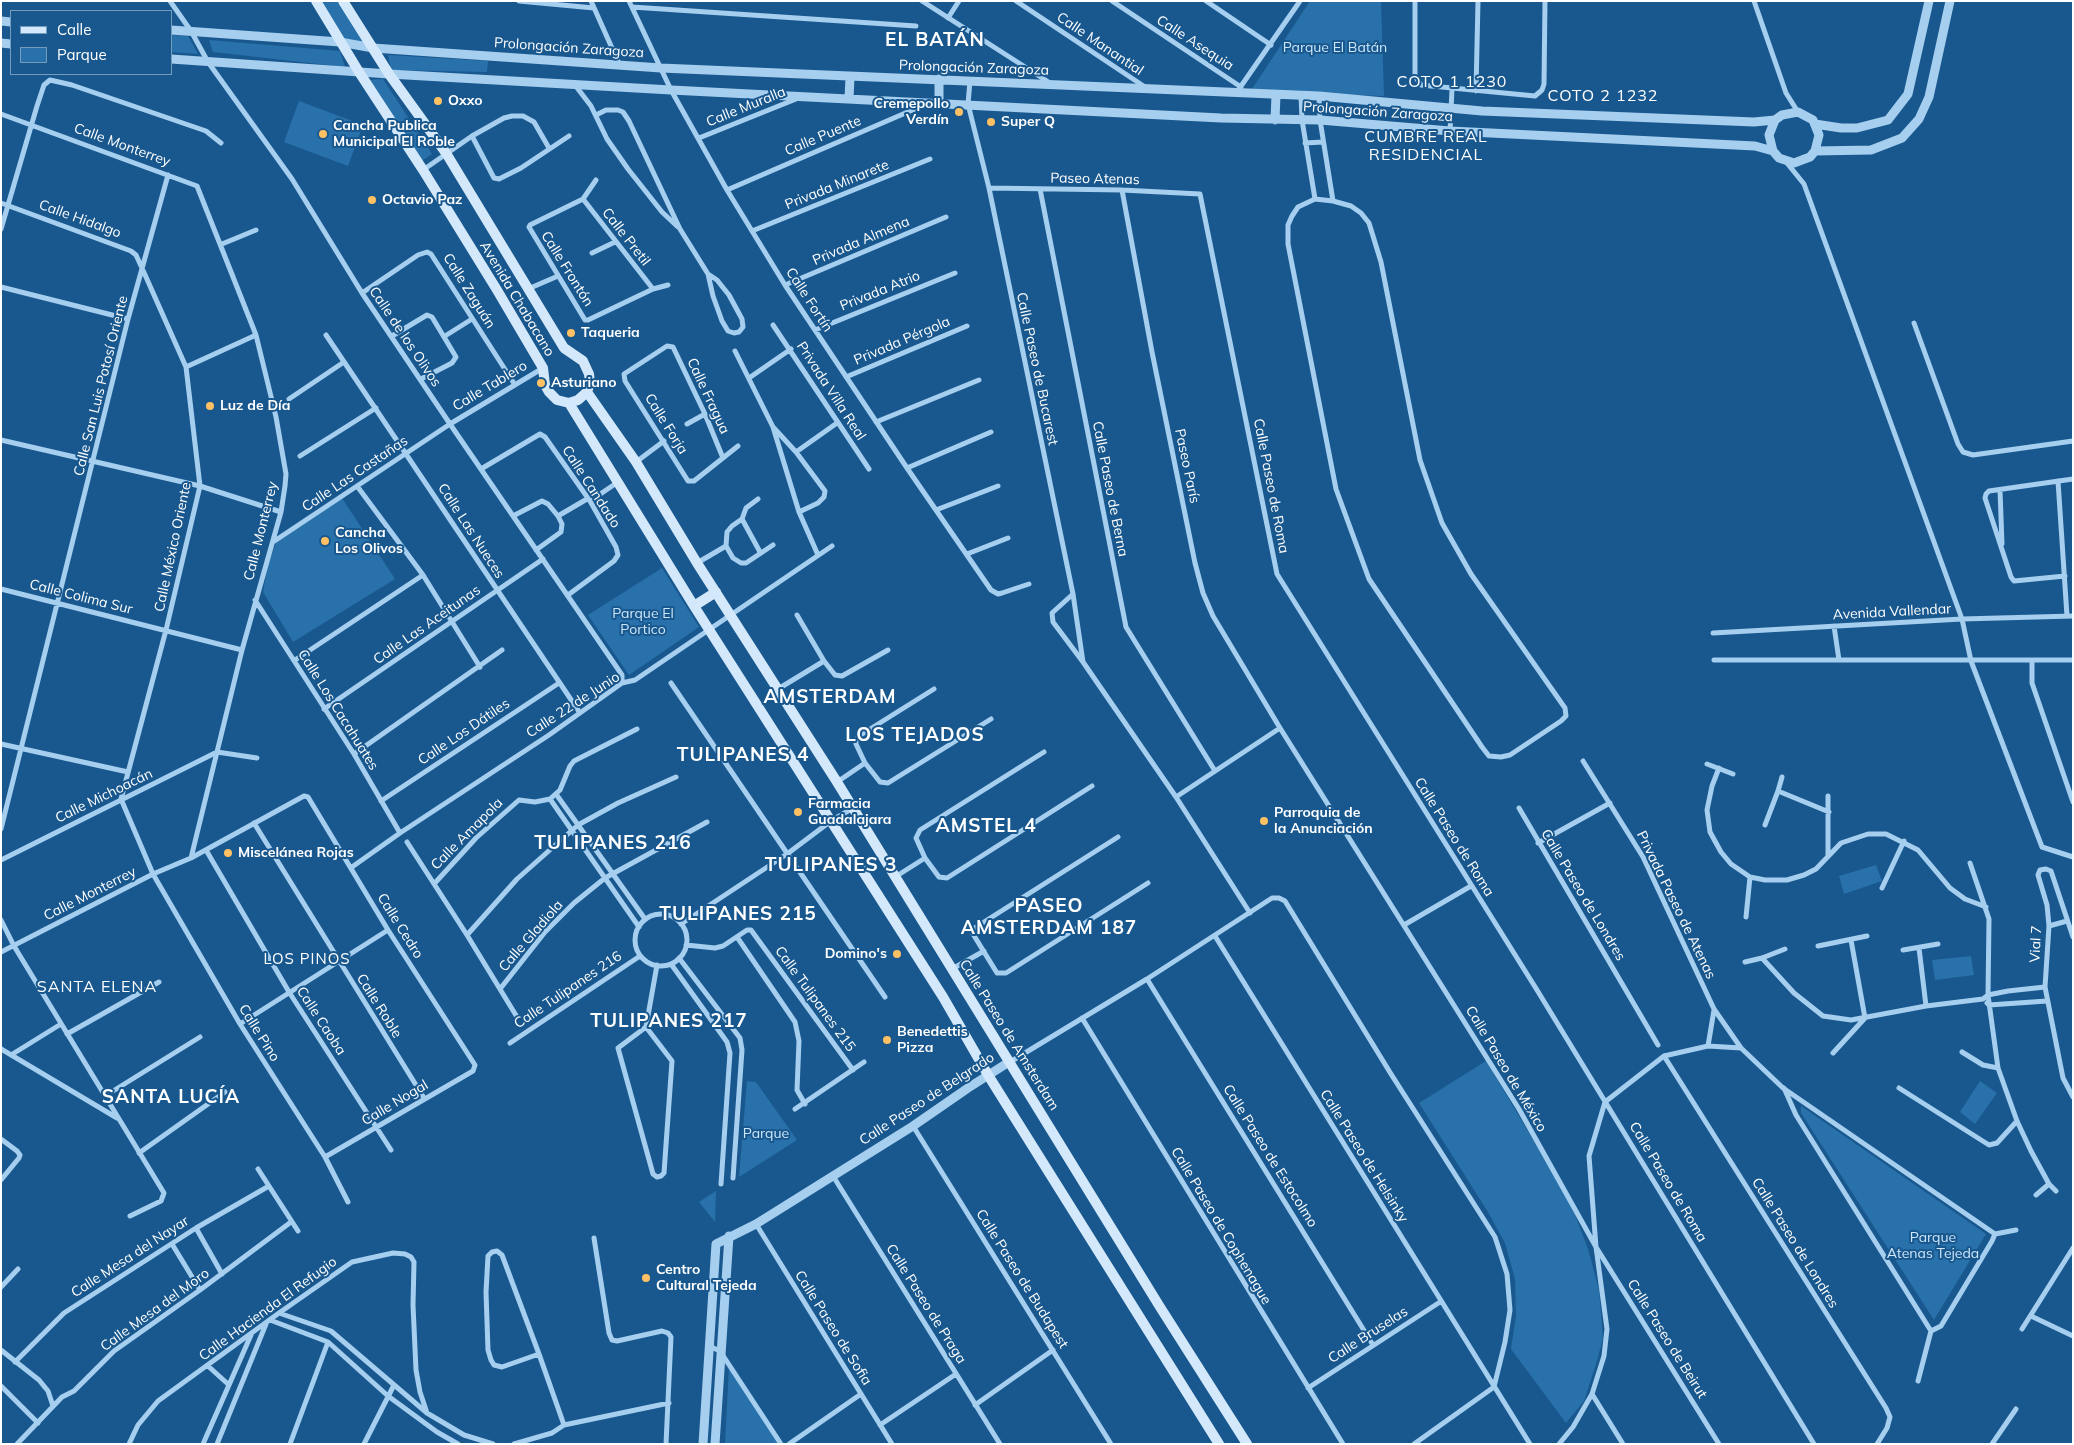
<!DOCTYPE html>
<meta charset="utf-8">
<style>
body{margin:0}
#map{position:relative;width:2074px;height:1445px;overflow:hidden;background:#19588e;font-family:Mulish,sans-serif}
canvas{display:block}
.frame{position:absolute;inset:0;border:2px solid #fff;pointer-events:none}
.legend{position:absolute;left:10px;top:10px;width:162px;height:65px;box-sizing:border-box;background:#19588e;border:1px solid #759bbb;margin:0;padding:6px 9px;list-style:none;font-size:15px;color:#fff}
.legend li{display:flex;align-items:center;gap:10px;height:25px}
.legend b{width:25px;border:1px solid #759bbb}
</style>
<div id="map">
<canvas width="2074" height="1445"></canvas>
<div class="frame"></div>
<ul class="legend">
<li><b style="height:6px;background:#d3e8fa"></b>Calle</li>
<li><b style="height:14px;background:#2971aa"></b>Parque</li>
</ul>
</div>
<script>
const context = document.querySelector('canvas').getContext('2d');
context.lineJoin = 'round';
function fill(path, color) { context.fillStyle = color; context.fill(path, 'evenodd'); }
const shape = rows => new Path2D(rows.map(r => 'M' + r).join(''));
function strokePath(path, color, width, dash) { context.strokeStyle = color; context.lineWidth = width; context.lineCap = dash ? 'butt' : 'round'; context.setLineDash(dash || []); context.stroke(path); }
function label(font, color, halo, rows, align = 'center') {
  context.font = font + ' Mulish,sans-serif'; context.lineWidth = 4; context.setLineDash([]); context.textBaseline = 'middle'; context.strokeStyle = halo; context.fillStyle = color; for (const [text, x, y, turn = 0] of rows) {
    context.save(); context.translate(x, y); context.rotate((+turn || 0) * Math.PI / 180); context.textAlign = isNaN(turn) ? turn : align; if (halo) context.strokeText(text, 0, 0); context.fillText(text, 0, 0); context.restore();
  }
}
fill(shape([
 [318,1,341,1,366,44,341,40],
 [1310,1,1381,1,1384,96,1250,92],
 [171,35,188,36,198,54,171,52],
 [209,40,340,51,345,67,213,52],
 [388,55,488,61,487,72,391,70],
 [383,79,432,154,420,162,368,80],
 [299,101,363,125,348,166,284,142],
 [342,498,395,579,293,642,263,592,268,565,276,543],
 [662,568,699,627,629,675,588,615],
 [1876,865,1882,881,1844,894,1839,876],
 [1971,956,1974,975,1935,980,1932,960],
 [1486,1061,1540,1151,1575,1215,1588,1249,1599,1290,1603,1338,1597,1361,1584,1401,1566,1423,1511,1349,1516,1316,1515,1279,1505,1243,1488,1212,1419,1103],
 [747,1081,756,1082,797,1140,739,1177],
 [1980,1081,1997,1093,1975,1124,1960,1112],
 [1801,1106,1986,1234,1934,1320,1801,1113],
 [716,1191,715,1222,699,1202],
 [729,1367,778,1444,725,1444]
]), '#2971aa');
strokePath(shape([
 [170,1,191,31,208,62,292,179,362,293,450,424,622,675,622,683],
 [519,1,594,8],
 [591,1,620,66],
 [629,1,671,90,727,190,785,285,907,468,991,590,998,594,1002,593,1029,584],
 [922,1,1050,83],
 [1016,1,1145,87],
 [1112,1,1241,87],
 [1206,1,1271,45],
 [1415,1,1415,76,1421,85,1535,96,1542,90,1544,84,1545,1],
 [1754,1,1786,93,1798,112],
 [632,7,916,26],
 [948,18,959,1],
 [970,81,968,104,989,188,1073,594,1083,662],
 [575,85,591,106,607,139,628,169,662,212,678,227],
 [1239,89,1300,1],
 [1476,91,1478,1],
 [1301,96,1302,120,1315,199],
 [1319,96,1320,120,1333,201],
 [1,114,197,186,256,335,276,417,286,474,285,486,281,512,242,650,191,858],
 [596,115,606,110,618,110,623,112,629,121,680,229,708,274,713,296,722,321,728,331,734,333,739,332,743,327,742,319,729,295,717,280,708,274],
 [1450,131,1452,89],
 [472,136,494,178,499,179,521,168,569,136],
 [699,138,796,99],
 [1305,143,1323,142],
 [1787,163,1804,184,1962,619,1971,661,2042,847,2073,857],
 [423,170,472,136,504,118,512,116,523,116,534,122,549,148],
 [596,180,583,199,530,225,529,227,585,320,588,320,653,289,668,285],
 [989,188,1122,190,1200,194,1277,574,1537,990,1814,1444],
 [1040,189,1126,627,1215,771],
 [727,190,924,105],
 [1122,190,1152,352,1195,563,1203,593,1213,616,1280,728,1519,1109,1596,1247,1607,1329,1604,1356,1592,1394,1573,1427,1559,1444],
 [583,199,653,289],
 [1315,199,1333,201,1351,206,1361,213,1369,223,1381,262,1420,460,1442,523,1471,574,1565,708,1566,716,1561,721,1510,755,1501,757,1489,756,1482,747,1369,579,1336,489,1288,244,1288,225,1292,216,1298,207,1315,199],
 [1,203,131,251,136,255,142,268,186,367,200,486,166,630,121,799],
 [1,229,37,106,44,85,50,80,72,85,206,131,221,143],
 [752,231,930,159],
 [222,244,256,230],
 [592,253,615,242],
 [785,285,946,217],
 [1,287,128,319],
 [528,289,558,276],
 [362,293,418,255,427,252,431,254,515,385],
 [1914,323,1958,444,1963,452,1973,455,2073,441],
 [773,325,869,469],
 [815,330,955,273],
 [326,335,580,713],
 [392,336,427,315,432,317,456,357,452,363,421,379],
 [445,336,472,319],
 [735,351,773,427,799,512,818,555],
 [186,367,256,335],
 [846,377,967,326],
 [749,378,791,349],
 [289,399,344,362],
 [876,422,979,380],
 [687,424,705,414],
 [773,427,796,452,825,491,824,497,818,503,799,512],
 [1,440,200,486,281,512],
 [796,452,837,423],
 [300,456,376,408],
 [723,458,705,414,673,347,667,346,624,374,625,381,688,481,694,481,738,446],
 [636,462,664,441],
 [907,468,991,432],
 [481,469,540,434,545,437,590,501,616,547,618,555,614,561,568,595],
 [2058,481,2067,616],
 [357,486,423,575,480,667],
 [2000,490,2002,544],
 [758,499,746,508,742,519,732,526,727,532,726,546,733,558,741,563,746,563,773,545],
 [590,501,618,482],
 [936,510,998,486],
 [513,516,542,501,548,504,558,516,562,524,561,532,536,550],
 [558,516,587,499],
 [742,519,760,552],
 [273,542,450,424,543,368],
 [967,554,1008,538],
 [697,563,726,546],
 [2065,576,2014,581,2011,577,1985,498,1986,494,1989,491,2073,479],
 [1,589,242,650],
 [1073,594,1052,613,1053,622,1083,662,1176,797,1250,913],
 [255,600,354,754,400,833],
 [797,615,824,661],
 [1834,626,1839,660],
 [1713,633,1962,619,2073,616],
 [295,660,423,575],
 [1714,660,2073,660],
 [2032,660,2032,683,2073,802],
 [671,683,885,997],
 [778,689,824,661,835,675,842,676,888,650],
 [934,689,859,736,856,740,856,744,865,763,880,782,888,783,991,719],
 [324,709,543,559],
 [1,744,128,772],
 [1044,752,920,830,916,838,925,858,939,877,947,878,1092,786],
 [354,754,502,650],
 [1583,761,1643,857,1714,1009,1741,1048,1783,1088,1995,1234,2016,1230],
 [1707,764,1733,774],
 [1719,768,1712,786,1707,810,1710,832,1721,852,1731,864,1750,877,1765,880,1787,880,1804,875,1816,869,1841,843,1868,834,1886,834,1918,850,1950,888,1965,899,1986,907],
 [837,782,865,763],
 [1778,791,1829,812],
 [556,794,645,919],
 [1176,797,1280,728],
 [121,799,153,874,240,1024,325,1157,348,1202],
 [550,799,639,927],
 [381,801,559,683],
 [1519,808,1658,1045],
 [254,823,424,1098],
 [1765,825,1778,791,1782,777],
 [1,829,128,319,168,175],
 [1118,837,973,929,973,934,997,973,1006,973,1148,883],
 [407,842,467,935,517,1017],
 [1538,843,1610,803],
 [206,850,289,992,391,1150],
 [1828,855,1828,796],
 [1,860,217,752,257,758],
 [1970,863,1989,919,1988,995,1998,1068,2017,1121,2031,1151,2049,1184,2056,1191],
 [352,867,400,833,549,735,622,683,635,680,832,546],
 [895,877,925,858],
 [434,884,476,838,519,800,535,802,550,799,560,790,570,766,574,761,637,729],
 [1882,888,1904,841],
 '635 940a26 26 0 1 1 52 0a26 26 0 1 1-52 0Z',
 [1746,917,1750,877],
 [1,920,14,946,164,1193,161,1201,130,1216],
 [681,924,787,854,831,821,853,808],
 [1404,925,1471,886],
 [2049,926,2067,921],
 [467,935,517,879,578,825,618,803,676,777],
 [1215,936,1530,1444],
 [737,937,795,1022,799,1041,797,1090,805,1104],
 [2073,937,2051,871,2046,869,2040,870,2038,875,2047,905,2049,926,2045,987,2063,1078,2073,1097],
 [686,945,715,948,723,946,747,930,751,930,853,1070],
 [1818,946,1867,936],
 [1919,948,1926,1006],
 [1903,950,1938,944],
 [1,952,153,874,191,858,304,796,308,797,388,930,475,1065,473,1071,325,1157],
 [679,958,740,1038,742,1050,733,1178],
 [1762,958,1794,993,1823,1016,1851,1020,1926,1006,1983,999,1988,995,2008,991,2045,987],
 [1745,962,1762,958,1785,949],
 [671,964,727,1042,730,1053,721,1184],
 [952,969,984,951],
 [1147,979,1373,1345],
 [500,989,545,932,574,903,605,878,707,822],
 [1987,1003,1989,1005,2047,1001],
 [1082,1018,1343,1444],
 [240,1024,388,930],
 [646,1027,672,1061,664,1173,661,1176,657,1177,653,1174,618,1048,646,1027,657,965],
 [67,1034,159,982],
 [510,1043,640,956],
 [1708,1046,1714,1010],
 [1,1049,117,1118],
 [1962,1052,1983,1065,1998,1068],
 [1833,1053,1865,1018,1851,940],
 [11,1055,61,1024],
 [1664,1056,1886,1408,1890,1417,1887,1428,1877,1444],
 [1010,1062,1147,979,1272,898,1279,898,1285,901,1391,1074,1495,1237,1507,1274,1510,1310,1505,1342,1494,1387,1414,1444],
 [1784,1088,1796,1115,1931,1331],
 [1899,1088,1989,1145,1997,1143,2017,1121],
 [105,1096,200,1037],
 [795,1109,864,1062],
 [913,1126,1111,1444],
 [1,1139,17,1151,20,1155,19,1158,1,1180],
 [139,1153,225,1092],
 [258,1169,298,1231],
 [833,1176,1000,1444],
 [2036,1195,2049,1184],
 [756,1224,892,1444],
 [196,1228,222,1274],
 [594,1238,609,1333,612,1340,617,1341,662,1331,668,1333,671,1337,666,1444],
 [172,1244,200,1290],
 [1,1287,18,1269],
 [279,1313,331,1331,427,1413,464,1435,493,1444],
 [2031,1316,2073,1336],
 [270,1320,328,1342,388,1396,437,1432,458,1444],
 [2022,1329,2073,1248],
 [709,1346,720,1351,781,1444],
 [1,1350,39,1380,48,1391,53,1406],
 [539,1354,502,1367,494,1365,491,1360,488,1350,486,1292,488,1256,492,1252,497,1251,502,1255,539,1354,564,1425],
 [15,1362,64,1313,196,1228,269,1186],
 [208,1366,229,1385],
 [1918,1381,1931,1331,1941,1326,1992,1241,1995,1234],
 [1,1386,38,1423],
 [1308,1388,1440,1302],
 [1592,1394,1623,1444],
 [975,1405,1053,1350],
 [880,1425,956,1374],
 [17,1444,62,1397,74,1391,114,1351,200,1290,291,1222],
 [129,1444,138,1425,158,1401,279,1313,352,1262,393,1253,405,1254,411,1257,414,1262,413,1305,416,1370,420,1392,427,1413],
 [203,1444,251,1335],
 [217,1444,266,1324],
 [290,1444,328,1342],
 [364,1444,394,1385],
 [514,1444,552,1433,564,1425,669,1403],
 [789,1444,861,1394],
 [1719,1444,1596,1247,1589,1156,1605,1102,1664,1056,1708,1046,1741,1048],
 [1992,1444,2016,1409]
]), '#a5ceef', 5);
strokePath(shape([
 [1,21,11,22],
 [171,30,340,42,373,48,661,68,1319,96,1482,111,1754,122,1775,120],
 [1,43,11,44],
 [171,59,389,74,671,90,1221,118,1320,120,1450,131,1755,146,1773,151,1779,158,1794,163,1810,157,1815,151,1819,135,1813,120,1798,112,1782,115,1775,120,1769,135,1773,151],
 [849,99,850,77],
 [939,104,939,79],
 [1275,120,1276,95],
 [1815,124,1841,128,1857,128,1888,120,1908,94,1929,1],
 [1815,151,1871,150,1902,138,1919,119,1929,97,1950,1],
 [703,1444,716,1244,756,1224,913,1126,968,1088,1009,1062],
 [715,1444,729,1236]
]), '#a5ceef', 9);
strokePath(shape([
 [316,1,359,72,423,170,497,290,543,368,545,385,549,392,557,400,569,403,694,606,943,997,988,1075,1219,1444],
 [343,1,389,74,446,153,564,348,583,361,589,374,590,383,587,392,636,462,697,563,837,782,1160,1307,1247,1444],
 [569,403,578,400,587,392],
 [694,606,716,592]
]), '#d3e8fa', 10);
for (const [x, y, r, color] of [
 [438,101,5,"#ffc163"],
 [959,112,5,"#ffc163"],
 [991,122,5,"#ffc163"],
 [323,134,5,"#ffc163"],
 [372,200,5,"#ffc163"],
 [571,333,5,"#ffc163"],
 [541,383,5,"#ffc163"],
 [210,406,5,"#ffc163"],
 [325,541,5,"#ffc163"],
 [798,812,5,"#ffc163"],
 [1264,821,5,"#ffc163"],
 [228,853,5,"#ffc163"],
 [897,954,5,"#ffc163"],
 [887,1040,5,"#ffc163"],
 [646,1278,5,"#ffc163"]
]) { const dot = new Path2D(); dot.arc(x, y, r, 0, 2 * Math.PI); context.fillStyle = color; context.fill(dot); strokePath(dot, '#19588e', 2); }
label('14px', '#fff', '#19588e', [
 ["Calle Asequia",1195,43,33],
 ["Calle Manantial",1100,44,34],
 ["Prolongación Zaragoza",569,48,4],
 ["Prolongación Zaragoza",974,68,2],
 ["Calle Muralla",746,107,-22],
 ["Prolongación Zaragoza",1378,112,4],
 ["Calle Puente",823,136,-23],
 ["Calle Monterrey",122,145,20],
 ["Paseo Atenas",1095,179,1],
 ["Privada Minarete",837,185,-22],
 ["Calle Hidalgo",80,219,20],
 ["Calle Pretil",626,237,52],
 ["Privada Almena",861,241,-23],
 ["Calle Frontón",567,269,58],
 ["Calle Zaguán",469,291,58],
 ["Privada Atrio",880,291,-22],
 ["Avenida Chabacano",517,299,59],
 ["Calle Fortín",809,300,57],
 ["Calle de los Olivos",405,337,56],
 ["Privada Pérgola",902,341,-23],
 ["Calle Paseo de Bucarest",1037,369,78],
 ["Calle San Luis Potosí Oriente",101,386,-76],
 ["Calle Tablero",490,386,-31],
 ["Privada Villa Real",831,391,57],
 ["Calle Fragua",708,396,65],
 ["Calle Forja",666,424,58],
 ["Paseo París",1187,466,78],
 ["Calle Las Castañas",355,474,-34],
 ["Calle Paseo de Roma",1271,486,79],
 ["Calle Candado",591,487,57],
 ["Calle Paseo de Berna",1110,489,79],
 ["Calle Monterrey",261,531,-76],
 ["Calle Las Nueces",471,531,57],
 ["Calle México Oriente",173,547,-78],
 ["Calle Colima Sur",81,597,14],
 ["Avenida Vallendar",1892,612,-3],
 ["Calle Las Aceitunas",427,625,-35],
 ["Calle 22 de Junio",573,705,-33],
 ["Calle Los Cacahuates",338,710,58],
 ["Calle Los Dátiles",464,732,-34],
 ["Calle Michoacán",104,796,-26],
 ["Calle Amapola",467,834,-45],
 ["Calle Paseo de Roma",1454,837,58],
 ["Calle Monterrey",90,894,-27],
 ["Calle Paseo de Londres",1583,895,59],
 ["Privada Paseo de Atenas",1676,905,64],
 ["Calle Cedro",400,926,58],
 ["Calle Gladiola",531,936,-49],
 ["Vial 7",2036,944,-87],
 ["Calle Tulipanes 216",568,990,-34],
 ["Calle Tulipanes 215",815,999,54],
 ["Calle Roble",379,1006,58],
 ["Calle Caoba",321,1021,57],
 ["Calle Pino",259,1033,58],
 ["Calle Paseo de Amsterdam",1009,1035,58],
 ["Calle Paseo de México",1506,1069,59],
 ["Calle Paseo de Belgrado",927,1099,-33],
 ["Calle Nogal",395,1103,-31],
 ["Calle Paseo de Estocolmo",1270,1156,58],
 ["Calle Paseo de Helsinky",1364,1156,58],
 ["Calle Paseo de Roma",1668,1182,59],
 ["Calle Paseo de Cophenague",1221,1226,59],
 ["Calle Paseo de Londres",1795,1243,58],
 ["Calle Mesa del Nayar",130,1257,-33],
 ["Calle Paseo de Budapest",1022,1279,58],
 ["Calle Paseo de Praga",926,1304,58],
 ["Calle Hacienda El Refugio",268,1309,-36],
 ["Calle Mesa del Moro",155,1310,-36],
 ["Calle Paseo de Sofia",833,1328,58],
 ["Calle Bruselas",1368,1335,-33],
 ["Calle Paseo de Beirut",1667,1339,58]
]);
label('14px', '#cce6fa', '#19588e', [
 ["Parque El Batán",1335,48],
 ["Parque El",643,614],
 ["Portico",643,630],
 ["Parque",766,1134],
 ["Parque",1933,1238],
 ["Atenas Tejeda",1933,1254]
]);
label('bold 14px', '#fff', '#19588e', [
 ["Oxxo",448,101],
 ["Cremepollo",949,104,"right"],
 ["Verdín",949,120,"right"],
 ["Super Q",1001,122],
 ["Cancha Publica",333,126],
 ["Municipal El Roble",333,142],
 ["Octavio Paz",382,200],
 ["Taqueria",581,333],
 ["Asturiano",551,383],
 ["Luz de Día",220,406],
 ["Cancha",335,533],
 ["Los Olivos",335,549],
 ["Farmacia",808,804],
 ["Guadalajara",808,820],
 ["Parroquia de",1274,813],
 ["la Anunciación",1274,829],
 ["Miscelánea Rojas",238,853],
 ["Domino's",887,954,"right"],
 ["Benedettis",897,1032],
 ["Pizza",897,1048],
 ["Centro",656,1270],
 ["Cultural Tejeda",656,1286]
], 'left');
context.letterSpacing = '1px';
label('15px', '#fff', '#19588e', [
 ["LOS PINOS",307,959]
]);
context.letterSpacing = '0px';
context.letterSpacing = '1px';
label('16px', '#fff', '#19588e', [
 ["COTO 1 1230",1452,82],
 ["COTO 2 1232",1603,96],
 ["CUMBRE REAL",1426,137],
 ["RESIDENCIAL",1426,155],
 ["SANTA ELENA",97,987]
]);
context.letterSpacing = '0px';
context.letterSpacing = '1px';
label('bold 19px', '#fff', '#19588e', [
 ["EL BATÁN",935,40],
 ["AMSTERDAM",830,697],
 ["LOS TEJADOS",915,735],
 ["TULIPANES 4",743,755],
 ["AMSTEL 4",986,826],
 ["TULIPANES 216",613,843],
 ["TULIPANES 3",831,865],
 ["PASEO",1049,906],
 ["AMSTERDAM 187",1049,928],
 ["TULIPANES 215",738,914],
 ["TULIPANES 217",669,1021],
 ["SANTA LUCÍA",171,1097]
]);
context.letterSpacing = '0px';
</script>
